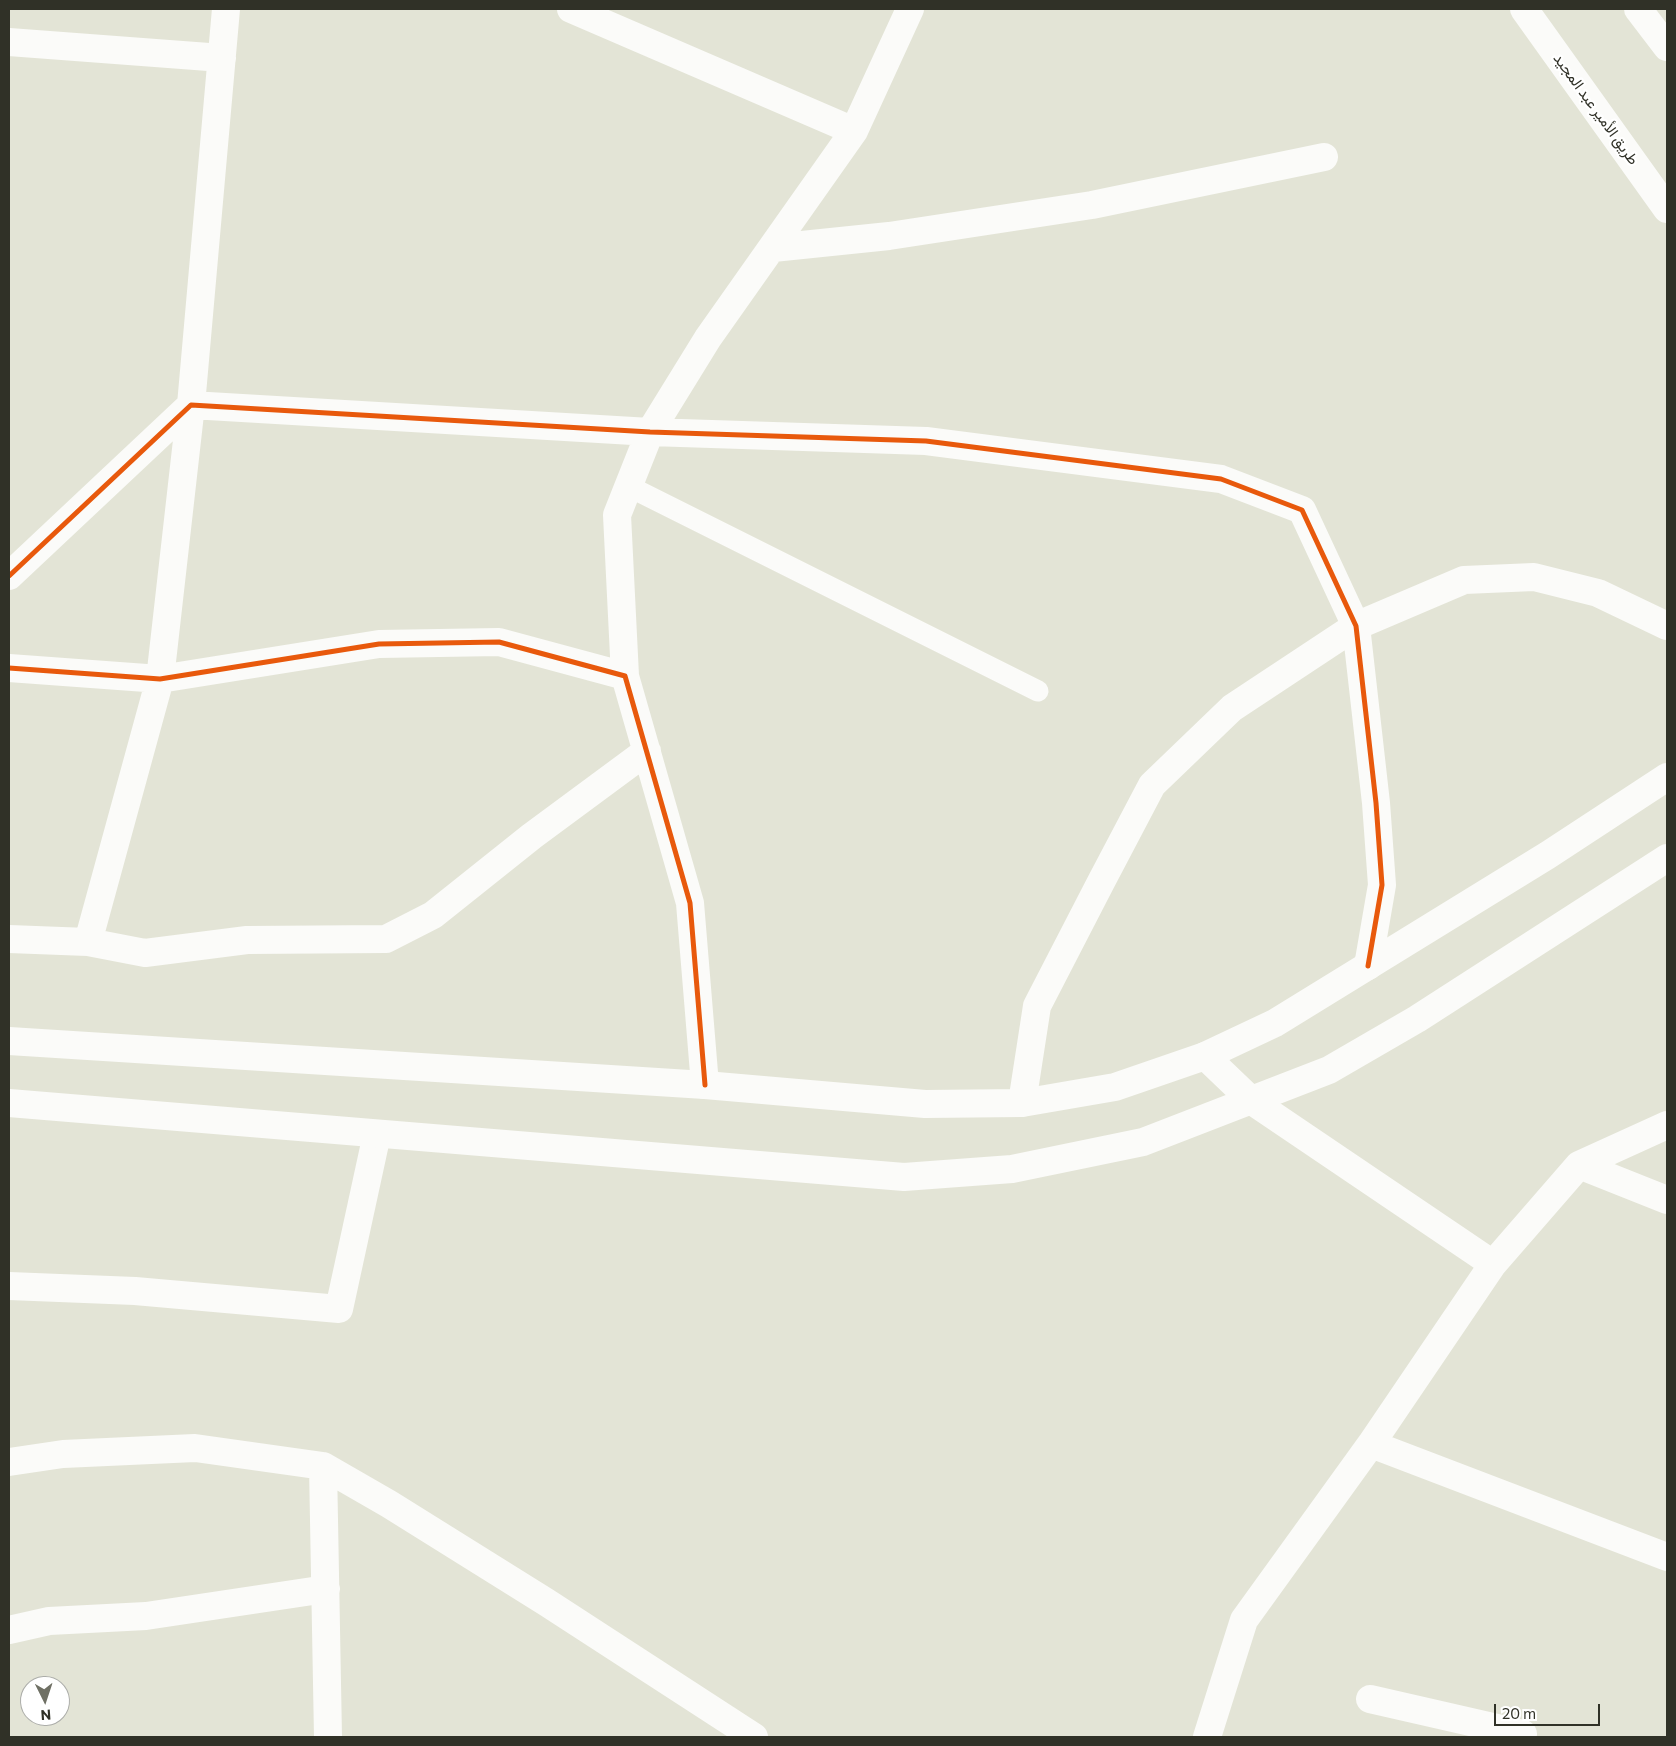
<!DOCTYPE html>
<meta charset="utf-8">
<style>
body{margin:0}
#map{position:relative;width:1676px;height:1746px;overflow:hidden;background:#e3e4d6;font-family:Commissioner,sans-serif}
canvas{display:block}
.frame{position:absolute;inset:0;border:10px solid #303127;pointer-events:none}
.north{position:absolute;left:20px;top:1676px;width:50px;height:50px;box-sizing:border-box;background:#fff;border:1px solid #acada9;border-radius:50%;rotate:176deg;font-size:14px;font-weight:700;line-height:20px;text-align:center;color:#303127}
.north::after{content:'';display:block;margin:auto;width:18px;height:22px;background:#6f7064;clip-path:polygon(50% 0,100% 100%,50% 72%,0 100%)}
.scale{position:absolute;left:1494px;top:1704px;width:106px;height:22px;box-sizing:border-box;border:2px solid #303127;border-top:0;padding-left:6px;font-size:15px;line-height:18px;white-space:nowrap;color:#303127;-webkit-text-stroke:4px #fff;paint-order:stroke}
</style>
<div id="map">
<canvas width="1676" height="1746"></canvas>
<div class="frame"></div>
<div class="north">N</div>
<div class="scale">20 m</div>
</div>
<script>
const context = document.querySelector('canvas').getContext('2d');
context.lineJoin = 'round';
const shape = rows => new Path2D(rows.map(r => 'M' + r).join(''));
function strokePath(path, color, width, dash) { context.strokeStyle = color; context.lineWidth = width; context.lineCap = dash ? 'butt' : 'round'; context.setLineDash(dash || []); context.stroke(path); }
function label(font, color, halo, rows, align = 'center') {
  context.font = font + ' Commissioner,Vazirmatn,sans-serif'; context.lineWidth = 4.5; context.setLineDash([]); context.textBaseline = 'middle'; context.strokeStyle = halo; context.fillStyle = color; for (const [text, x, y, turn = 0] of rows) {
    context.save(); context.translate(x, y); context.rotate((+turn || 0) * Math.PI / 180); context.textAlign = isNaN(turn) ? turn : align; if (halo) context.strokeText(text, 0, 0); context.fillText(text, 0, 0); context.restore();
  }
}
strokePath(shape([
 [628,486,1038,691]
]), '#fbfbf9', 21);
strokePath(shape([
 [571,9,854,131],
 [9,42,222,58],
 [773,248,889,236,1092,205,1324,157],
 [9,576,191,405,650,432,926,441,1221,479,1302,510,1356,626,1376,803,1382,885,1368,966],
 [9,668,160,679,379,644,499,642,625,676,690,903,705,1085],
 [625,676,617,515,650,432,708,338,854,131,910,9],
 [9,939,88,942,160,679,191,405,226,9],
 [88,942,145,953,247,940,386,939,433,915,532,836,647,751],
 [1205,1056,1252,1101,1493,1264],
 [1022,1103,1037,1006,1101,882,1152,785,1232,708,1356,626,1464,580,1534,577,1598,593,1667,626],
 [1579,1165,1667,1200],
 [9,1286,135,1291,339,1309,377,1134],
 [1371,1444,1667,1557],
 [9,1462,63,1454,195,1448,323,1466,389,1504,546,1602,754,1737],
 [323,1466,328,1737],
 [9,1630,49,1621,146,1616,326,1589],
 [1370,1699,1523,1734,1522,1737],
 [1207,1737,1244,1620,1371,1444,1493,1264,1579,1165,1667,1125]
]), '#fbfbf9', 28);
strokePath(shape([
 [1524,9,1667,209],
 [1638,9,1667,47],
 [9,1041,705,1085,925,1104,1022,1103,1115,1087,1205,1056,1275,1023,1548,855,1667,777],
 [9,1103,904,1177,1012,1169,1143,1142,1329,1070,1417,1019,1667,858]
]), '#fbfbf9', 28);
strokePath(shape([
 [9,576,191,405,650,432,926,441,1221,479,1302,510,1356,626,1376,803,1382,885,1368,966],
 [9,668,160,679,379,644,499,642,625,676,690,903,705,1085]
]), '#e8590c', 5);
label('15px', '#303127', '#fff', [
 ["طريق الأمير عبد المجيد",1596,109,54]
]);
</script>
